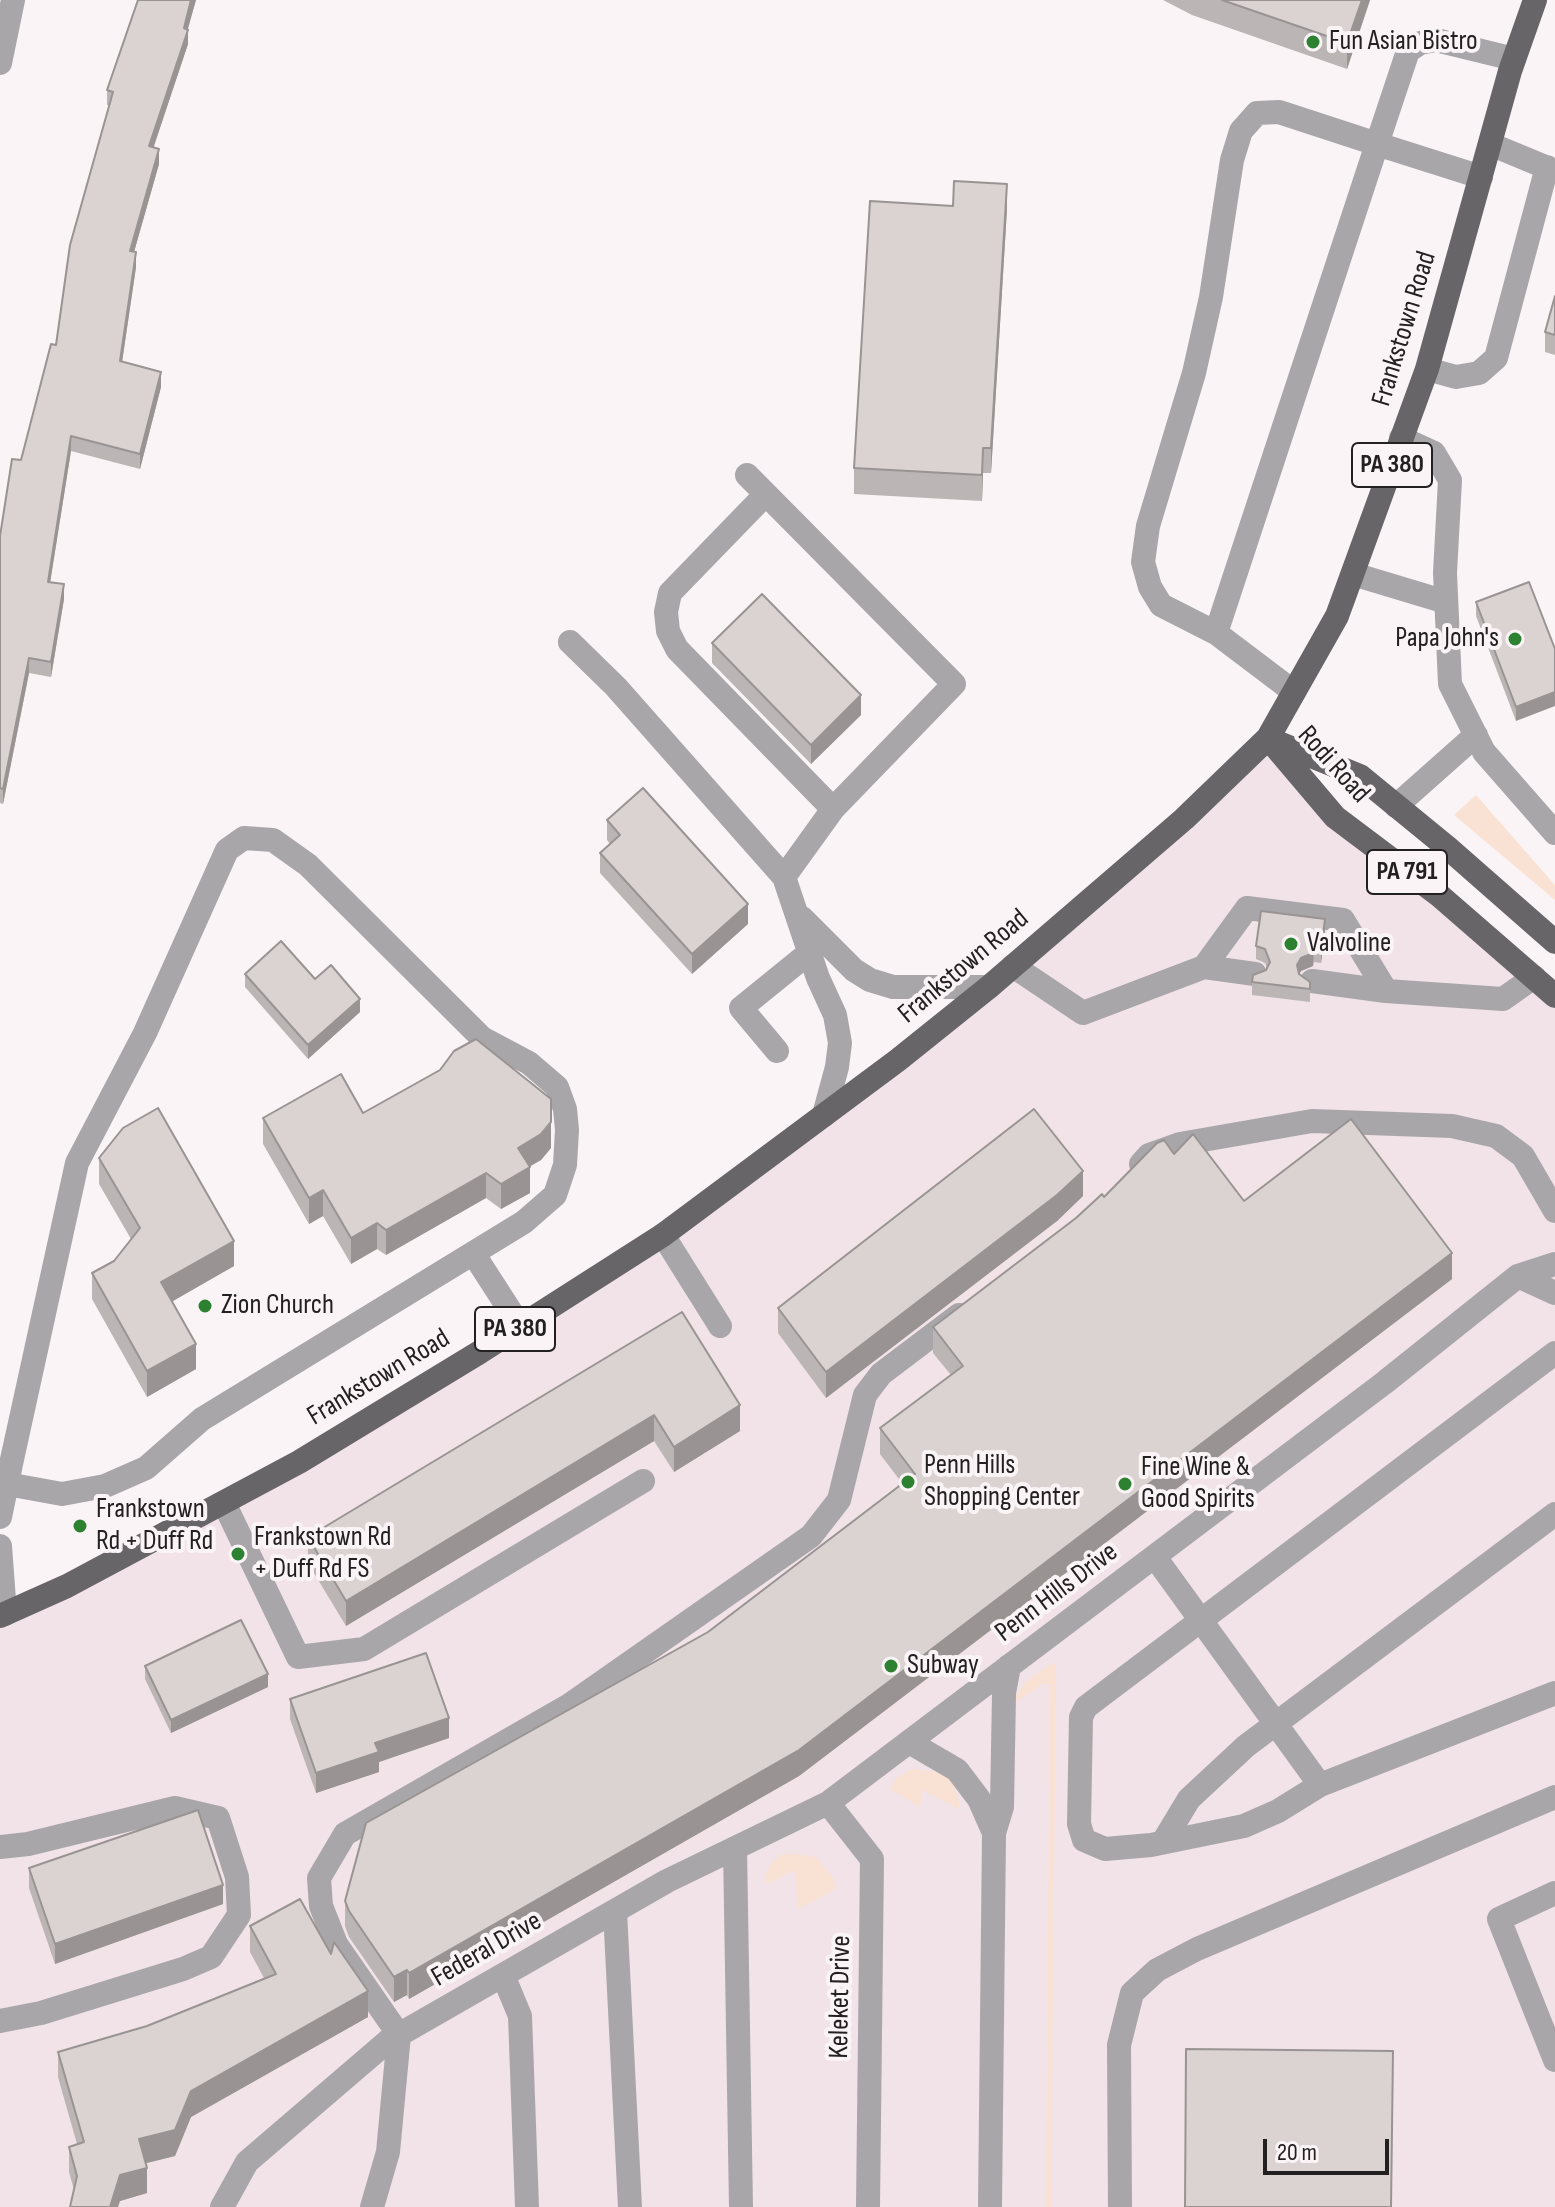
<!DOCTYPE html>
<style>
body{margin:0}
#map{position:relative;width:1555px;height:2207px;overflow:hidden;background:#fbf4f7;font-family:"Sofia Sans Condensed",sans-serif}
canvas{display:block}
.scale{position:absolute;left:1263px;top:2139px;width:126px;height:36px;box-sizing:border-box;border:4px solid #222021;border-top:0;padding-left:10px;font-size:24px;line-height:28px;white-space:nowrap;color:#222021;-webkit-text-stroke:6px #fbf4f7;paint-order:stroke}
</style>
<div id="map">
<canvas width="1555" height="2207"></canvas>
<div class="scale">20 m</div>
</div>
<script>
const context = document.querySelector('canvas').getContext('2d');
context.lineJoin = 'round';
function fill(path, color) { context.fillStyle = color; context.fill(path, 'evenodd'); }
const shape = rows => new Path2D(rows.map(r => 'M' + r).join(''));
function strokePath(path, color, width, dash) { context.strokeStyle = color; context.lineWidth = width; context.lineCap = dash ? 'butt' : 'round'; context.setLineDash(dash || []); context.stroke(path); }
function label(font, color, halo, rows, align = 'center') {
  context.font = font + ' "Sofia Sans Condensed",sans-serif'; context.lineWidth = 8; context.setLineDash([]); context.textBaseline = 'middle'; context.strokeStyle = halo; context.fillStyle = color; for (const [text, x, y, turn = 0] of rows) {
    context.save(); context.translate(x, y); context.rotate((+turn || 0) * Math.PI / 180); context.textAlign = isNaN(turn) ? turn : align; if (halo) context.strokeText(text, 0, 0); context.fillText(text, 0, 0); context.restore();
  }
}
fill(shape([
 [1268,738,1335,817,1555,996,1555,2207,0,2207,0,1616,67,1586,663,1235,898,1060]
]), '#f1e3e8');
fill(shape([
 [1476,795,1555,885,1555,900,1454,815],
 [1050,1664,1056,1664,1051,2207,1046,2207,1050,1684,1042,1684,1016,1702,1014,1698,1026,1682],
 [912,1769,936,1772,946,1776,953,1785,959,1801,959,1809,922,1790,920,1807,890,1789,895,1779],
 [792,1854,816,1857,833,1878,836,1889,798,1909,795,1870,765,1885,765,1876,772,1862,781,1855]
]), '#f9e2d3');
strokePath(shape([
 [1490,144,1555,171],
 [1481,177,1377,144,1408,51,1420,43,1436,40,1514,59],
 [1427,369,1456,377,1479,373,1496,358,1547,167],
 [1401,438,1434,453,1450,480,1445,573,1450,684,1484,752,1555,833],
 [747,475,954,684,833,809,784,877],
 [766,494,670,593,666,612,668,631,677,649,833,809],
 [1353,574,1446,602],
 [1216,633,1161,605,1150,587,1143,562,1148,526,1194,373,1211,297,1232,160,1241,131,1257,113,1279,112,1377,144,1216,633,1294,692],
 [570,642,616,687,784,877,818,978,835,1015,840,1043,837,1067,824,1115],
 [1396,806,1476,735],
 [802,918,854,970,870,980,893,987,989,987],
 [1013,966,1083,1013,1204,967,1247,908,1343,920,1386,991,1503,999,1534,977],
 [1204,967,1255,974],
 [1312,981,1386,991],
 [777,1051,741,1008,810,952],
 [1141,1164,1149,1155,1180,1144,1312,1121,1452,1126,1496,1136,1523,1156,1555,1211],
 [473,1253,520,1326],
 [1518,1276,1555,1293],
 [224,1503,298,1657,364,1649,643,1481],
 [0,1517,11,1464,77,1163,145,1033,227,850,244,838,273,840,308,865,482,1038,529,1063,557,1087,565,1109,567,1130,565,1165,555,1195,524,1222,202,1419,146,1468,105,1486,62,1494,7,1484],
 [0,1546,5,1614],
 [1155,1557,1320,1785,1555,1693],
 [909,1742,957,1770,979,1799,994,1833],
 [1320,1785,1278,1811,1244,1826,1151,1845,1105,1849,1084,1840,1079,1824,1081,1717,1086,1707,1094,1701,1555,1353],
 [828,1803,872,1859,868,2207],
 [1163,1842,1189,1799,1246,1746,1555,1514],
 [0,1847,28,1844,175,1808,218,1818,237,1877,239,1915,211,1957,183,1969,41,2013,0,2021],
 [735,1848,741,2207],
 [1555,1893,1499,1919,1555,2060],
 [615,1911,630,2207],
 [503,1975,520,2016,527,2207],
 [222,2207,247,2162,388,2041,667,1881,828,1803,1384,1383,1518,1276,1555,1264],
 [372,2207,388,2152,399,2035,336,1944,321,1906,319,1878,345,1834,568,1706,811,1536,839,1500,865,1395,881,1374,959,1315],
 [990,2207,994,1833,1002,1807,1004,1693,1009,1666],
 [1120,2207,1119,2045,1132,1993,1157,1970,1197,1949,1555,1797]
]), '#a8a6a8', 24);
strokePath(shape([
 [0,63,13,0],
 [663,1235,720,1326]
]), '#a8a6a8', 24);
strokePath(shape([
 [1268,738,1335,817,1440,896,1555,996],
 [1274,741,1360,776,1448,848,1555,942],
 [0,1616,67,1586,299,1462,480,1352,663,1235,898,1060,989,987,1184,819,1268,738,1337,616,1427,369,1510,71,1535,0]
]), '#686568', 24);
fill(shape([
 [138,0,196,0,187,29,188,44,153,148,159,164,134,252,136,267,122,362,161,387,140,469,71,451,50,582,64,599,51,677,29,673,3,804,0,803,0,536,21,460,56,345,110,106,107,105,107,90],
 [1163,0,1370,0,1347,69,1192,15],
 [1007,209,991,473,983,473,982,501,854,494,854,468],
 [1555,296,1555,355,1545,352,1545,332],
 [1529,582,1516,721,1476,616,1476,602],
 [712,643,861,715,811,764,712,663],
 [607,820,748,924,692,974,600,873,600,853,610,844,607,840],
 [1325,933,1321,963,1314,962,1313,966,1301,971,1299,974,1310,982,1310,1002,1252,995,1252,982,1267,968,1265,963,1256,959,1256,946],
 [245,974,360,1012,308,1059,245,987],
 [363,1113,551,1148,541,1160,529,1167,530,1193,501,1209,486,1198,386,1255,377,1249,351,1264,323,1216,309,1224,263,1144,263,1118],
 [1174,1154,1244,1201,1452,1279,799,1776,409,1999,407,1995,394,2002,349,1937,345,1926,345,1901,708,1632,902,1483,880,1454,880,1428,951,1375,933,1353,933,1327,1104,1197],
 [99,1158,234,1266,172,1301,196,1369,147,1397,92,1299,92,1273,114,1261,131,1239,99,1184],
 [1083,1196,1057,1221,826,1398,778,1333,778,1308],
 [682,1312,740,1431,674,1472,654,1441,346,1626,308,1563,308,1537],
 [145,1666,268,1687,171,1733,145,1679],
 [290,1699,449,1738,379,1762,379,1772,316,1793,290,1719],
 [29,1868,223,1904,55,1964,29,1888],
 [250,1926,368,2017,191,2117,175,2156,145,2163,147,2193,120,2201,74,2190,69,2172,69,2147,77,2144,58,2077,58,2052,147,2026,264,1978,250,1952]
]), '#bbb5b5');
fill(shape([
 [191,0,196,0,184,43,184,28],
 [1362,0,1370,0,1347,69,1347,43],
 [188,30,188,44,149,161,149,146],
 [159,149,159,164,130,266,130,251],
 [1007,184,1007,209,991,473,991,448],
 [136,252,136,267,120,376,120,361],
 [161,372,161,387,140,469,140,454],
 [71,436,71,451,48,596,48,582],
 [983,448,983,473,982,501,982,475],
 [64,584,64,599,51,677,51,662],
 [29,658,29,673,3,804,3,789],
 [1555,692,1555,706,1516,721,1516,707],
 [861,695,861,715,811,764,811,745],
 [748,904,748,924,692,974,692,954],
 [1325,919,1325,933,1321,963,1321,950],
 [1314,949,1313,966,1301,971,1297,978,1297,965,1301,958],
 [360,999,360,1012,308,1059,308,1045],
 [551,1099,551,1148,541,1160,518,1173,518,1148],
 [530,1167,530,1193,501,1209,501,1184],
 [1083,1171,1083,1196,1057,1221,826,1398,826,1372],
 [486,1173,486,1198,386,1255,386,1230],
 [323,1190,323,1216,309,1224,309,1198],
 [377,1223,377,1249,351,1264,351,1238],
 [234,1241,234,1266,161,1308,161,1282],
 [1452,1253,1452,1279,799,1776,409,1999,409,1973],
 [196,1344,196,1369,147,1397,147,1371],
 [740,1405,740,1431,674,1472,674,1447],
 [654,1415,654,1441,346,1626,346,1601],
 [268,1674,268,1687,171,1733,171,1720],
 [449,1718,449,1738,379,1762,379,1772,316,1793,316,1773,375,1743],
 [223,1885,223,1904,55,1964,55,1944],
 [407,1970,407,1995,394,2002,394,1977],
 [368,1991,368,2017,191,2117,175,2156,139,2165,139,2139,191,2091],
 [147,2168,147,2193,120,2201,118,2207,110,2207,120,2175]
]), '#999493');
const building = shape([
 [138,0,191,0,184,28,188,30,149,146,159,149,130,251,136,252,120,361,161,372,140,454,71,436,48,582,64,584,51,662,29,658,3,789,0,788,0,536,12,459,21,460,51,344,56,345,70,245,113,92,107,90,138,0],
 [1222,0,1362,0,1347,43,1222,0],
 [954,181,1007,184,991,448,983,448,982,475,854,468,870,201,953,206,954,181],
 [1555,296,1555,335,1545,332,1555,296],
 [1529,582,1555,649,1555,692,1516,707,1476,602,1529,582],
 [762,594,861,695,811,745,712,643,762,594],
 [643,788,748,904,692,954,600,853,620,835,607,820,643,788],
 [1261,911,1325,919,1321,950,1314,949,1313,953,1301,958,1297,965,1299,974,1310,982,1310,989,1252,982,1253,975,1266,970,1270,962,1265,949,1256,946,1261,911],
 [281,941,315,979,331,965,360,999,308,1045,245,974,281,941],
 [476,1039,551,1099,551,1122,541,1134,518,1148,530,1167,501,1184,486,1173,386,1230,377,1223,351,1238,323,1190,309,1198,263,1118,341,1074,363,1113,440,1070,454,1051,476,1039],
 [158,1108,234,1241,161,1282,196,1344,147,1371,92,1273,114,1261,140,1228,99,1158,123,1128,158,1108],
 [1034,1109,1083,1171,1057,1195,826,1372,778,1308,1034,1109],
 [1351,1119,1452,1253,799,1750,409,1973,407,1970,394,1977,349,1911,345,1901,366,1823,708,1632,915,1474,880,1428,963,1366,933,1327,1076,1218,1102,1194,1104,1197,1157,1143,1164,1140,1174,1154,1193,1134,1244,1201,1351,1119],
 [682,1312,740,1405,674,1447,654,1415,346,1601,308,1537,682,1312],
 [241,1620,268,1674,171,1720,145,1666,241,1620],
 [426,1653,449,1718,375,1743,379,1752,316,1773,290,1699,426,1653],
 [198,1810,223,1885,55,1944,29,1868,198,1810],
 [300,1899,331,1954,334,1942,368,1991,191,2091,175,2130,139,2139,147,2168,120,2175,110,2207,70,2207,77,2176,69,2147,84,2142,58,2052,147,2026,276,1974,250,1926,300,1899],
 [1186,2049,1393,2051,1391,2207,1185,2207,1186,2049]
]);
fill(building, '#dad3d2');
strokePath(building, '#999493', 2);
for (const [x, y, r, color] of [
 [1313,42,8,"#2c8230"],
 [1515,639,8,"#2c8230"],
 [1291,944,8,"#2c8230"],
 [205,1306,8,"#2c8230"],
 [908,1482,8,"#2c8230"],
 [1125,1484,8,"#2c8230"],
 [80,1526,8,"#2c8230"],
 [238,1554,8,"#2c8230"],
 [891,1666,8,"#2c8230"]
]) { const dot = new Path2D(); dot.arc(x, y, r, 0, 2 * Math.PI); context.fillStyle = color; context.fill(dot); strokePath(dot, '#fbf4f7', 3); }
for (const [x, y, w] of [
 [1392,465,80],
 [1407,872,80],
 [515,1329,80]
]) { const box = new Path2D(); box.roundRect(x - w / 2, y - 22, w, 44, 6); context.fillStyle = '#fbf4f7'; context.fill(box); strokePath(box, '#222021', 2); }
label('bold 26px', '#222021', null, [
 ["PA 380",1392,465],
 ["PA 791",1407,872],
 ["PA 380",515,1329]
]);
label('28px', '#222021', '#fbf4f7', [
 ["Fun Asian Bistro",1329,42],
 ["Papa John's",1499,639,"right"],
 ["Valvoline",1307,944],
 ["Zion Church",221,1306],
 ["Penn Hills",924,1466],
 ["Shopping Center",924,1498],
 ["Fine Wine &",1141,1468],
 ["Good Spirits",1141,1500],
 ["Frankstown",96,1510],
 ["Rd + Duff Rd",96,1542],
 ["Frankstown Rd",254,1538],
 ["+ Duff Rd FS",254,1570],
 ["Subway",907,1666]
], 'left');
label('28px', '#222021', '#fbf4f7', [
 ["Frankstown Road",1405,329,-73],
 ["Rodi Road",1333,765,48],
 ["Frankstown Road",964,967,-40],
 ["Frankstown Road",379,1378,-31],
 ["Penn Hills Drive",1057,1593,-37],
 ["Federal Drive",487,1950,-30],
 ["Keleket Drive",841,1997,-89]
]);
</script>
